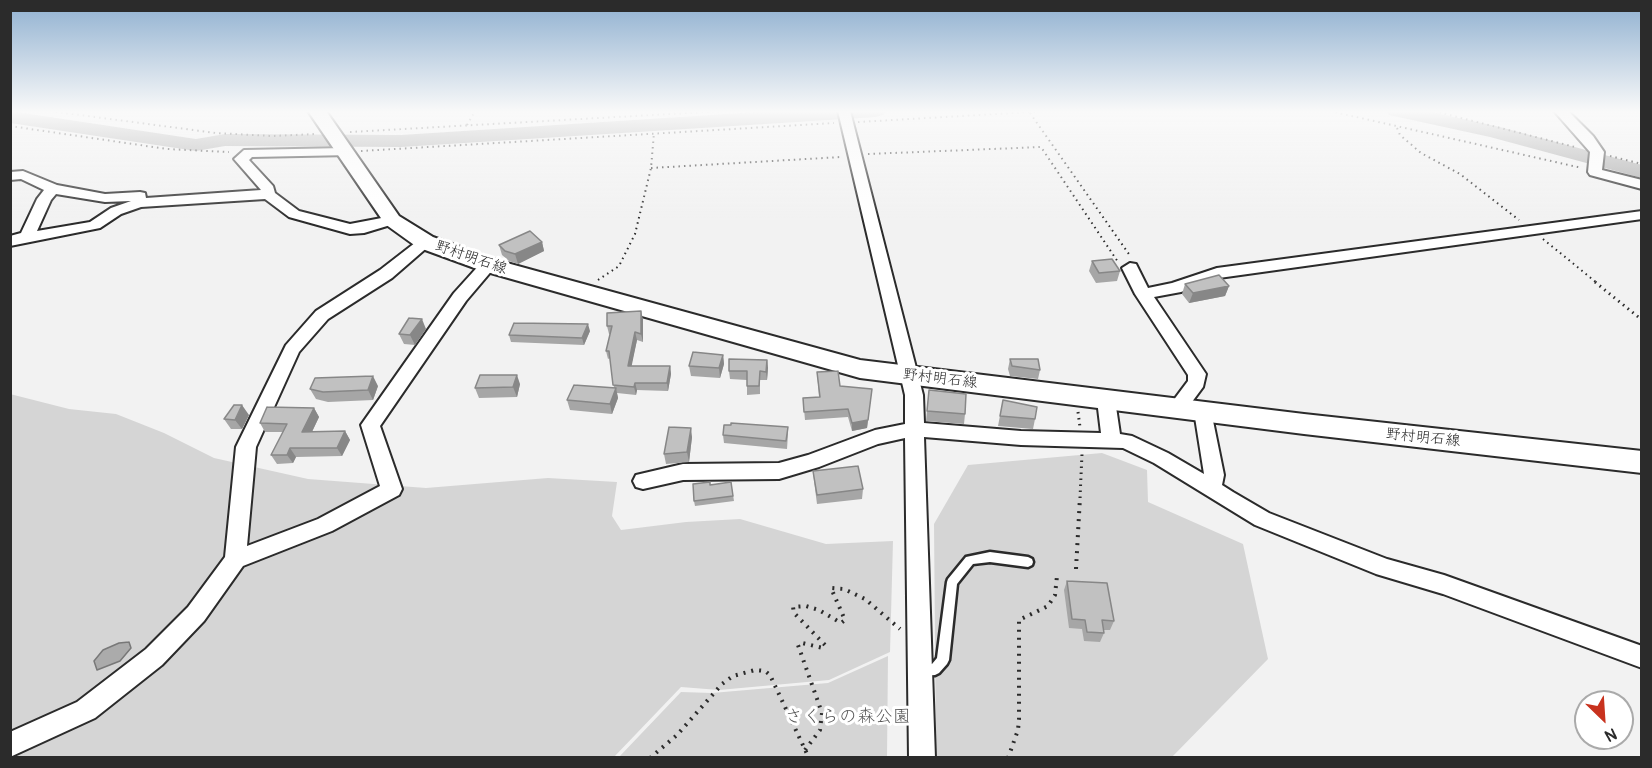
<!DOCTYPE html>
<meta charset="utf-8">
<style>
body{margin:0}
#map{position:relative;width:1652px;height:768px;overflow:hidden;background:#f2f2f2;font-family:Pangolin,sans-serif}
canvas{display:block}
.frame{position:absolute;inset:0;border:12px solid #2b2b2b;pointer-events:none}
.north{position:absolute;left:1574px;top:690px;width:60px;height:60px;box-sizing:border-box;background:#fff;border:2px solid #aaa;border-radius:50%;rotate:155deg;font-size:16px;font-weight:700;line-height:24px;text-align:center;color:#2b2b2b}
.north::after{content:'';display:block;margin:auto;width:21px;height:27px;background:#c8321e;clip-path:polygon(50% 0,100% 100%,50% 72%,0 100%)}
</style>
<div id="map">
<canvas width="1652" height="768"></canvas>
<div class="frame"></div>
<div class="north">N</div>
</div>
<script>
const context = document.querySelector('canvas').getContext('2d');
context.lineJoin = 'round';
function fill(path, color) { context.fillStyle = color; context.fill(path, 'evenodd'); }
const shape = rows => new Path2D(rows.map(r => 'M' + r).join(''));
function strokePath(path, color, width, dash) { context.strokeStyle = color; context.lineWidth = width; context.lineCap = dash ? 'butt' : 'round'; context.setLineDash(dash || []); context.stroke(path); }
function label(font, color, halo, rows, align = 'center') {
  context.font = font + ' Pangolin,"Klee One",sans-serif'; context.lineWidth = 6; context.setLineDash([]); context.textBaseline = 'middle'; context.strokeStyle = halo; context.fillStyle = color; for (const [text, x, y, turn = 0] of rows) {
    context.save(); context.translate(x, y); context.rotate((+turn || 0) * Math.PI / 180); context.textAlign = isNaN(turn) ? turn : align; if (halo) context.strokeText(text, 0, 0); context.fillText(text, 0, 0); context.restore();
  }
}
fill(shape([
 [10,394,69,409,116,414,164,433,214,458,308,479,426,488,548,478,617,482,612,516,621,530,686,522,740,519,826,544,893,541,890,652,829,680,719,690,681,687,614,757,11,757],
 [1102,453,1147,470,1148,502,1243,544,1268,659,1172,757,936,757,934,524,968,465],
 [888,656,887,757,619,757,681,692,712,693,828,683]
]), '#d5d5d5');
const water = shape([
 [129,642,131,648,120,661,97,670,94,661,103,650,119,643,129,642]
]);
fill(water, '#ababab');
strokePath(water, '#787878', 1.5);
fill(shape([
 [10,111,196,139,225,134,401,135,773,111,886,111,883,115,876,117,401,147,225,146,196,151,10,123,10,111],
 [1386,111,1427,111,1500,127,1642,165,1642,178,1490,137,1389,115,1386,111]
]), '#ababab');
const service = shape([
 [990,552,1028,557,1032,559,1033,562,1032,565,1028,567,990,562,973,564,957,584,949,660,947,664,939,673,935,675,921,676,917,674,915,670,917,666,932,664,937,658,947,582,948,579,966,557,990,552]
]);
const minor = shape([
 [838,111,850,111,923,395,924,423,1021,431,1101,433,1097,400,1100,395,1106,393,1112,395,1115,400,1120,434,1132,436,1168,453,1204,474,1194,411,1196,406,1203,404,1210,406,1224,475,1222,485,1233,492,1269,513,1387,559,1444,575,1642,646,1642,668,1443,594,1376,574,1255,525,1154,463,1123,448,1021,445,924,437,935,758,909,758,905,438,878,444,819,467,779,479,683,480,643,489,636,487,633,481,636,475,683,464,779,463,808,455,875,430,905,424,905,395,838,111],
 [1554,111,1568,111,1593,136,1604,152,1602,170,1642,180,1642,189,1590,175,1588,172,1590,152,1554,111],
 [345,148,352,152,350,155,252,157,249,160,273,186,275,193,299,211,350,224,392,216,399,220,397,223,364,233,350,234,289,217,265,199,141,207,121,214,100,228,10,246,10,236,21,233,37,199,44,190,21,179,10,180,10,172,23,171,57,185,105,194,140,192,145,193,146,198,261,190,234,159,244,150,345,148],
 [56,194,105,202,131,201,111,208,90,222,37,231,51,200,56,194],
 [1642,211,1642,219,1219,278,1181,292,1154,297,1206,374,1203,387,1183,414,1176,416,1169,414,1167,409,1188,381,1188,375,1135,294,1122,268,1130,263,1136,264,1148,288,1172,283,1217,268,1642,211],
 [425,237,430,239,433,242,430,245,392,278,328,319,299,352,256,447,247,546,318,519,380,486,361,425,454,293,482,262,494,262,496,265,494,268,466,301,380,426,402,489,399,495,332,531,243,566,204,621,162,665,95,718,10,757,10,732,77,702,146,649,188,607,225,557,236,447,286,345,316,311,380,270,420,239,425,237]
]);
const secondary = shape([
 [308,111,326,111,399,216,433,237,496,260,860,360,1304,414,1642,451,1642,473,1304,434,860,378,480,270,417,247,385,224,308,111]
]);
strokePath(service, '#2b2b2b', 5);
strokePath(minor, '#2b2b2b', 4);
strokePath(secondary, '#2b2b2b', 4);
strokePath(shape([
 [50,111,216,133,272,136,316,134],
 [1330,111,1582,168],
 [1434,111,1575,147],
 [1030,113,1131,257],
 [858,122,1046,111],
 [467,125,475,111],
 [10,126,167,149,229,152],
 [1397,128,1400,135,1421,153,1460,174,1519,220],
 [350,132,722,111],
 [361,151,834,123],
 [868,154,1041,147,1118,262],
 [1610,156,1642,164],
 [651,168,841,157],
 [1543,239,1597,283],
 [598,280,619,266,635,234,651,168,654,133]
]), '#2b2b2b', 2, [1.5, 4]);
strokePath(shape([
 [1595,282,1642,320],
 [1078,412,1080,427],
 [1080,498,1082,454]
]), '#2b2b2b', 3, [1.5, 4.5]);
strokePath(shape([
 [1076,569,1080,497],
 [805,750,820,730,822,713,798,645,802,643,823,648,825,645,794,613,793,607,806,606,819,610,841,623,845,620,831,588,844,589,865,599,900,629],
 [650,758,677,735,722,684,733,676,755,670,765,671,770,675,809,758],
 [1008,758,1018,730,1019,719,1019,620,1048,606,1055,595,1057,576]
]), '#2b2b2b', 4, [2, 6]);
fill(service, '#fff');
fill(minor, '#fff');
fill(secondary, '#fff');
fill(shape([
 [542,242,544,251,518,264,509,261,502,255,499,245],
 [1092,261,1120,271,1117,281,1096,283,1089,271],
 [1185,284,1229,286,1225,296,1189,303,1182,294],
 [643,319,643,342,637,340,631,366,670,366,671,374,668,391,637,390,636,395,617,393,618,398,612,414,570,410,567,400,614,388,610,358,608,359,606,351,610,334,609,334,607,326],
 [426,329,415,345,404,344,399,334],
 [590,331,584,345,511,342,509,335],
 [723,355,724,364,720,378,691,376,689,366],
 [1010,359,1040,370,1038,379,1010,376,1008,369],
 [767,360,768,368,767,380,760,380,760,394,747,395,747,380,730,379,729,371],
 [817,372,840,386,872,389,867,428,852,431,848,417,805,420,803,398,819,397],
 [520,384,517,397,479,398,475,388],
 [378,386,373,400,328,402,316,399,310,389],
 [929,390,965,414,964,424,926,421],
 [1003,400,1035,419,1033,429,998,426],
 [314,408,319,417,312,432,345,431,350,440,342,456,296,457,293,463,277,464,271,455,283,432,265,432,260,423],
 [249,415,242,429,231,429,224,419],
 [788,427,788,434,787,449,724,443,723,435],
 [692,437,689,462,666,464,664,454],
 [813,471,863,489,862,499,817,504,814,481],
 [731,482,734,501,695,506,694,501],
 [1067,581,1114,621,1110,630,1103,630,1104,633,1100,642,1084,641,1082,629,1069,628,1064,590]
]), '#a6a6a6');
fill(shape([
 [542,242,544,251,518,264,515,254],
 [1229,286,1225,296,1189,303,1193,293],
 [641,311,643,319,643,342,641,334],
 [422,319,426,329,415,345,410,335],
 [588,324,590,331,584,345,582,338],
 [635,332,637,340,630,374,628,366],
 [723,355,724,364,720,378,719,368],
 [767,360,768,368,767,380,766,372],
 [670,366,671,374,668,391,667,383],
 [517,375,520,384,517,397,513,387],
 [373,376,378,386,373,400,368,390],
 [635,383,637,390,636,395,634,387],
 [616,388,618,398,612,414,610,404],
 [872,389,867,428,852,431,852,423],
 [242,405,249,415,242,429,235,420],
 [314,408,319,417,308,440,302,432],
 [691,428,692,437,689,462,687,452],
 [345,431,350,440,342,456,337,448],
 [290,448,296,457,293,463,287,455]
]), '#878787');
const building = shape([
 [530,231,542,242,515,254,505,251,499,245,530,231],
 [1112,259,1120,271,1099,273,1092,261,1112,259],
 [1219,275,1229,286,1193,293,1185,284,1219,275],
 [641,311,641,334,635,332,628,366,670,366,667,383,635,383,634,387,613,385,609,351,606,351,612,326,607,326,607,313,641,311],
 [409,318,422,319,410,335,399,334,409,318],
 [514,323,588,324,582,338,509,335,514,323],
 [693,352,723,355,719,368,689,366,693,352],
 [729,359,767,360,766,372,760,371,759,386,747,386,747,371,729,371,729,359],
 [1010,359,1038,359,1040,370,1012,366,1010,359],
 [838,371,840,386,872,389,868,420,852,423,848,409,804,412,803,398,820,397,817,372,838,371],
 [480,375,517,375,513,387,475,388,480,375],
 [373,376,368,390,323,392,310,389,315,378,373,376],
 [574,385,616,388,610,404,567,400,574,385],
 [929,390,966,394,965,414,927,411,929,390],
 [1003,400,1037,407,1035,419,1000,416,1003,400],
 [234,405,242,405,235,420,224,419,234,405],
 [267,407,314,408,302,432,345,431,337,448,290,448,287,455,271,455,287,424,260,423,267,407],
 [731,423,788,427,786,441,723,435,724,425,731,425,731,423],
 [669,427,691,428,687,452,664,454,669,427],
 [858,466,863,489,817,495,813,471,858,466],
 [710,482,710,485,731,482,733,496,694,501,693,484,710,482],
 [1067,581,1107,583,1114,621,1102,620,1104,633,1087,632,1085,620,1072,619,1067,581]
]);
fill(building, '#c1c1c1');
strokePath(building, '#878787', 1.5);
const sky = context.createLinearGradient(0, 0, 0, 219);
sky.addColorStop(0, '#8fb0d0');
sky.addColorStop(0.51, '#f9f9f9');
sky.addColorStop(1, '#f9f9f900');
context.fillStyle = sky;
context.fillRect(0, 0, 1652, 219);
label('15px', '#2b2b2b', '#fff', [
 ["野村明石線",471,258,19],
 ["野村明石線",940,379,7],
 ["野村明石線",1423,438,6]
]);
label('18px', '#565656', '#fff', [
 ["さくらの森公園",848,717]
]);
</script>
